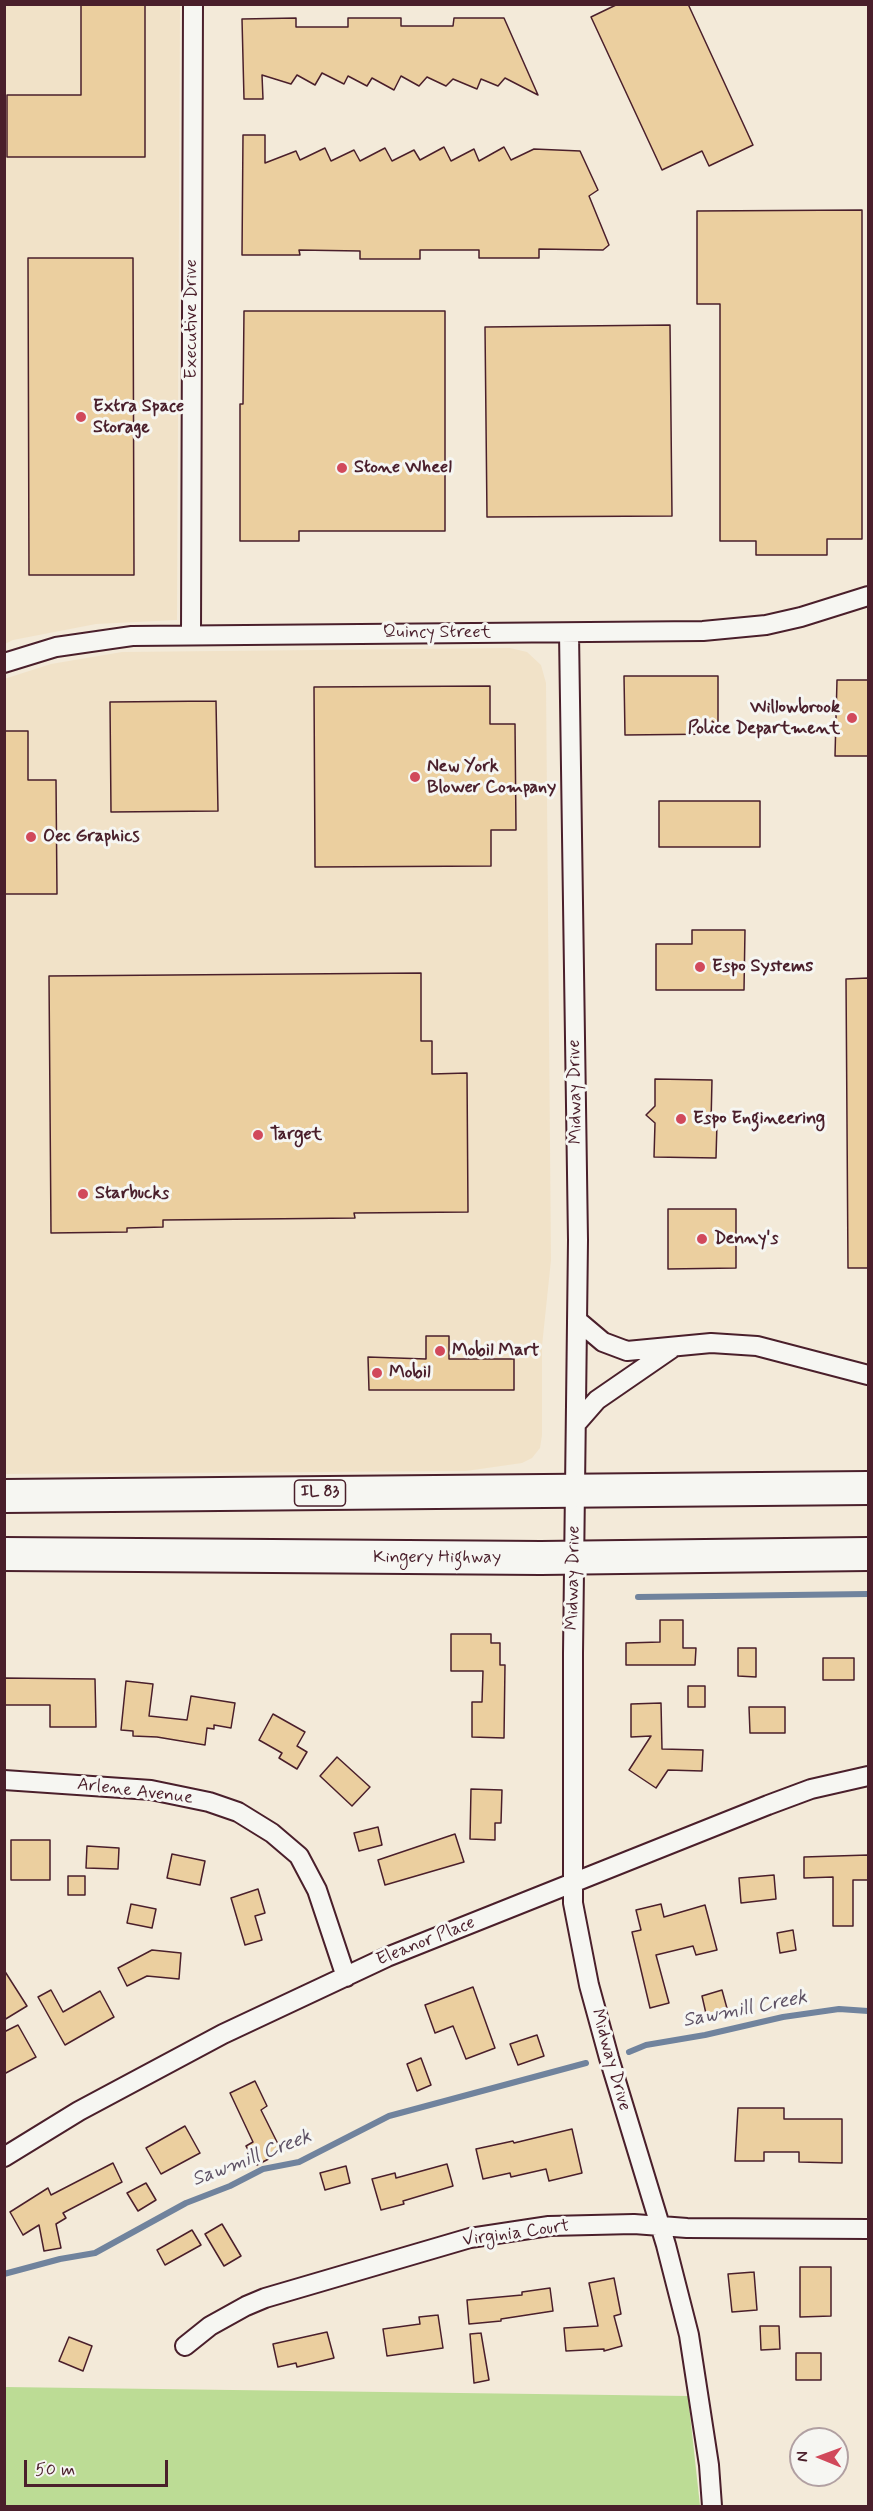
<!DOCTYPE html>
<style>
body{margin:0}
#map{position:relative;width:873px;height:2511px;overflow:hidden;background:#f3ead9;font-family:Mynerve,sans-serif}
canvas{display:block}
.frame{position:absolute;inset:0;border:6px solid #4a1f2b;pointer-events:none}
.north{position:absolute;left:789px;top:2427px;width:60px;height:60px;box-sizing:border-box;background:#f6f6f2;border:2px solid #b1a0a2;border-radius:50%;rotate:271deg;font-size:16px;font-weight:700;line-height:24px;text-align:center;color:#4a1f2b}
.north::after{content:'';display:block;margin:auto;width:21px;height:27px;background:#d1495b;clip-path:polygon(50% 0,100% 100%,50% 72%,0 100%)}
.scale{position:absolute;left:24px;top:2460px;width:144px;height:27px;box-sizing:border-box;border:3px solid #4a1f2b;border-top:0;padding-left:8px;font-size:18px;line-height:21px;white-space:nowrap;color:#4a1f2b;-webkit-text-stroke:4px #f6f6f2;paint-order:stroke}
</style>
<div id="map">
<canvas width="873" height="2511"></canvas>
<div class="frame"></div>
<div class="north">N</div>
<div class="scale">50 m</div>
</div>
<script>
const context = document.querySelector('canvas').getContext('2d');
context.lineJoin = 'round';
function fill(path, color) { context.fillStyle = color; context.fill(path, 'evenodd'); }
const shape = rows => new Path2D(rows.map(r => 'M' + r).join(''));
function strokePath(path, color, width, dash) { context.strokeStyle = color; context.lineWidth = width; context.lineCap = dash ? 'butt' : 'round'; context.setLineDash(dash || []); context.stroke(path); }
function label(font, color, halo, rows, align = 'center') {
  context.font = font + ' Mynerve,sans-serif'; context.lineWidth = 6; context.setLineDash([]); context.textBaseline = 'middle'; context.strokeStyle = halo; context.fillStyle = color; for (const [text, x, y, turn = 0] of rows) {
    context.save(); context.translate(x, y); context.rotate((+turn || 0) * Math.PI / 180); context.textAlign = isNaN(turn) ? turn : align; if (halo) context.strokeText(text, 0, 0); context.fillText(text, 0, 0); context.restore();
  }
}
fill(shape([
 [5,5,180,5,177,620,96,624,13,640,5,644],
 [510,648,527,652,541,665,546,683,551,1260,542,1346,542,1435,540,1448,532,1458,522,1463,466,1471,5,1474,4,679,51,664,122,652]
]), '#f1e2c8');
fill(shape([
 [5,2387,688,2396,700,2506,5,2506]
]), '#bcdc95');
strokePath(shape([
 [638,1597,868,1594],
 [629,2052,646,2045,705,2035,783,2017,839,2009,868,2011],
 [4,2274,60,2259,95,2253,186,2203,230,2186,263,2169,299,2162,389,2116,586,2063]
]), '#70839d', 6);
const building = shape([
 [81,4,145,4,145,157,7,157,7,95,81,95,81,4],
 [618,4,688,4,753,145,709,166,702,151,662,170,591,17,618,4],
 [296,18,296,27,348,27,348,18,401,18,401,26,453,26,454,18,504,18,538,95,505,78,498,86,481,79,477,89,453,79,446,86,427,77,419,86,401,76,394,90,372,78,367,86,348,76,344,84,322,73,315,85,297,75,291,84,262,75,263,99,244,99,242,19,296,18],
 [243,135,265,135,265,163,296,151,300,160,325,148,331,161,354,150,360,161,385,148,392,161,414,150,420,160,444,147,451,161,474,149,479,161,504,147,511,160,534,149,580,151,598,190,589,196,609,245,603,250,539,249,539,258,479,258,479,250,420,250,420,259,360,259,360,251,299,250,300,255,242,255,243,135],
 [862,210,862,539,827,539,827,555,756,555,756,541,720,541,720,304,697,304,697,211,862,210],
 [28,258,133,258,134,575,29,575,28,258],
 [244,311,445,311,445,531,299,531,299,541,240,541,240,404,243,404,244,311],
 [670,325,672,516,487,517,485,327,670,325],
 [624,676,718,676,718,734,625,735,624,676],
 [837,680,868,680,868,756,835,756,837,680],
 [490,686,490,724,515,724,516,830,491,830,491,866,315,867,314,687,490,686],
 [216,701,218,811,111,812,110,702,216,701],
 [4,731,28,731,28,780,56,780,57,894,4,894,4,731],
 [659,801,760,801,760,847,659,847,659,801],
 [692,930,745,930,744,990,656,990,656,944,692,944,692,930],
 [421,973,421,1041,432,1041,432,1074,467,1073,468,1212,354,1213,355,1218,163,1220,163,1227,127,1228,127,1232,51,1233,49,976,421,973],
 [868,978,868,1268,848,1268,846,979,868,978],
 [655,1079,712,1080,711,1123,717,1123,716,1158,654,1157,655,1123,646,1115,655,1106,655,1079],
 [668,1209,736,1209,736,1268,668,1269,668,1209],
 [426,1336,449,1336,449,1359,514,1359,514,1390,369,1390,368,1357,426,1359,426,1336],
 [660,1620,683,1620,683,1648,696,1648,695,1665,626,1665,626,1643,660,1642,660,1620],
 [451,1634,491,1634,491,1643,500,1643,500,1665,505,1665,504,1738,472,1737,472,1702,482,1702,483,1671,451,1671,451,1634],
 [738,1648,756,1648,756,1677,738,1676,738,1648],
 [823,1658,854,1658,854,1680,823,1680,823,1658],
 [4,1678,95,1679,96,1727,50,1727,50,1705,4,1705,4,1678],
 [126,1681,153,1684,149,1716,187,1720,191,1696,235,1703,231,1728,214,1725,214,1729,207,1728,205,1745,157,1737,133,1736,133,1731,121,1730,126,1681],
 [688,1686,705,1686,705,1707,688,1707,688,1686],
 [661,1703,662,1749,703,1750,702,1771,668,1770,656,1788,629,1770,651,1736,631,1737,631,1704,661,1703],
 [749,1707,785,1707,785,1733,750,1733,749,1707],
 [273,1714,305,1732,297,1746,307,1752,297,1769,279,1758,282,1753,259,1740,273,1714],
 [337,1757,370,1787,352,1806,320,1776,337,1757],
 [471,1789,502,1790,501,1823,495,1823,495,1840,470,1839,471,1789],
 [378,1827,382,1845,359,1851,354,1833,378,1827],
 [455,1834,464,1862,385,1885,378,1860,455,1834],
 [11,1840,50,1840,50,1880,11,1880,11,1840],
 [87,1846,119,1848,118,1869,86,1868,87,1846],
 [172,1854,205,1861,200,1885,167,1878,172,1854],
 [868,1855,868,1880,853,1880,853,1926,833,1926,833,1877,804,1878,804,1857,868,1855],
 [774,1875,776,1899,741,1903,739,1878,774,1875],
 [68,1876,85,1876,85,1895,68,1895,68,1876],
 [258,1889,265,1913,255,1916,262,1940,245,1945,231,1898,258,1889],
 [131,1904,156,1909,152,1928,127,1923,131,1904],
 [661,1904,664,1917,705,1905,717,1950,696,1955,693,1946,656,1955,669,2003,650,2008,632,1932,641,1930,636,1910,661,1904],
 [793,1930,796,1950,780,1953,777,1933,793,1930],
 [152,1950,181,1953,179,1979,147,1976,127,1986,118,1968,152,1950],
 [4,1970,27,2006,4,2020,4,1970],
 [473,1987,495,2048,466,2059,453,2026,435,2033,425,2005,473,1987],
 [51,1990,63,2012,100,1991,114,2017,65,2045,38,1997,51,1990],
 [722,1990,728,2012,707,2018,702,1996,722,1990],
 [18,2025,36,2057,4,2074,4,2032,18,2025],
 [537,2035,544,2056,518,2065,510,2044,537,2035],
 [421,2058,431,2085,417,2091,407,2064,421,2058],
 [255,2081,267,2106,261,2110,282,2152,257,2165,246,2146,253,2142,230,2093,255,2081],
 [738,2108,784,2108,784,2119,842,2119,842,2163,799,2162,799,2152,764,2152,764,2161,735,2161,738,2108],
 [185,2126,200,2153,161,2174,146,2148,185,2126],
 [572,2129,582,2173,549,2181,546,2169,511,2177,510,2173,483,2179,476,2149,513,2141,514,2143,572,2129],
 [113,2163,122,2182,63,2213,66,2218,56,2224,61,2248,44,2251,39,2225,23,2235,10,2212,48,2188,51,2195,113,2163],
 [447,2164,453,2186,403,2201,404,2204,381,2210,372,2179,395,2173,396,2178,447,2164],
 [346,2166,350,2183,325,2190,320,2173,346,2166],
 [146,2183,156,2200,138,2211,127,2193,146,2183],
 [222,2224,241,2256,224,2266,205,2234,222,2224],
 [192,2230,201,2245,165,2265,157,2250,192,2230],
 [800,2267,831,2267,831,2316,800,2317,800,2267],
 [754,2272,757,2310,732,2312,728,2274,754,2272],
 [614,2278,621,2314,614,2316,622,2346,604,2351,604,2349,566,2351,564,2328,598,2326,589,2283,614,2278],
 [550,2288,553,2311,501,2319,501,2321,469,2324,467,2300,522,2295,522,2292,550,2288],
 [438,2315,443,2348,387,2356,383,2329,420,2324,419,2317,438,2315],
 [760,2326,779,2326,780,2349,761,2350,760,2326],
 [327,2332,334,2358,297,2367,296,2363,278,2367,273,2344,327,2332],
 [481,2333,489,2380,474,2383,470,2334,481,2333],
 [69,2337,92,2346,83,2371,59,2361,69,2337],
 [796,2353,821,2353,821,2380,796,2380,796,2353]
]);
fill(building, '#ebcf9f');
strokePath(building, '#4a1f2b', 1.5);
const street = shape([
 [569,633,578,1240,573,1653,573,1903,589,1985,609,2058,666,2245,689,2335,709,2465,712,2506],
 [191,634,193,4],
 [4,663,56,647,132,636,703,631,766,625,801,617,868,596],
 [577,1320,603,1342,627,1351,711,1343,757,1346,868,1375],
 [576,1424,597,1400,671,1349],
 [4,1780,151,1790,209,1802,238,1812,272,1833,299,1856,317,1890,346,1977],
 [4,2157,79,2111,223,2034,387,1957,768,1805,811,1789,868,1776],
 [185,2346,210,2326,246,2306,265,2298,470,2238,549,2226,634,2224,687,2228,868,2229]
]);
const highway = shape([
 [4,1496,868,1488],
 [4,1554,541,1558,868,1554]
]);
strokePath(street, '#4a1f2b', 22);
strokePath(highway, '#4a1f2b', 36);
strokePath(street, '#f6f6f2', 18);
strokePath(highway, '#f6f6f2', 32);
for (const [x, y, r, color] of [
 [81,417,6,"#d1495b"],
 [342,468,6,"#d1495b"],
 [852,718,6,"#d1495b"],
 [415,777,6,"#d1495b"],
 [31,837,6,"#d1495b"],
 [700,967,6,"#d1495b"],
 [681,1119,6,"#d1495b"],
 [258,1135,6,"#d1495b"],
 [83,1194,6,"#d1495b"],
 [702,1239,6,"#d1495b"],
 [440,1351,6,"#d1495b"],
 [377,1373,6,"#d1495b"]
]) { const dot = new Path2D(); dot.arc(x, y, r, 0, 2 * Math.PI); context.fillStyle = color; context.fill(dot); strokePath(dot, '#f6f6f2', 2); }
for (const [x, y, w] of [
 [320,1493,51]
]) { const box = new Path2D(); box.roundRect(x - w / 2, y - 13, w, 26, 4.5); context.fillStyle = '#f6f6f2'; context.fill(box); strokePath(box, '#4a1f2b', 1.5); }
label('bold 16px', '#4a1f2b', null, [
 ["IL 83",320,1493]
]);
label('18px', '#4a1f2b', '#f6f6f2', [
 ["Executive Drive",192,319,-90],
 ["Quincy Street",437,633],
 ["Midway Drive",576,1092,-91],
 ["Kingery Highway",437,1558],
 ["Midway Drive",574,1578,-89],
 ["Arlene Avenue",135,1792,7],
 ["Eleanor Place",426,1942,-22],
 ["Midway Drive",610,2060,74],
 ["Virginia Court",516,2234,-8]
]);
label('bold 18px', '#4a1f2b', '#f6f6f2', [
 ["Extra Space",93,407],
 ["Storage",93,428],
 ["Stone Wheel",354,468],
 ["Willowbrook",840,708,"right"],
 ["Police Department",840,729,"right"],
 ["New York",427,767],
 ["Blower Company",427,788],
 ["Oec Graphics",43,837],
 ["Espo Systems",712,967],
 ["Espo Engineering",693,1119],
 ["Target",270,1135],
 ["Starbucks",95,1194],
 ["Denny's",714,1239],
 ["Mobil Mart",452,1351],
 ["Mobil",389,1373]
], 'left');
label('italic 20px', '#5d5164', '#f6f6f2', [
 ["Sawmill Creek",745,2010,-11],
 ["Sawmill Creek",252,2159,-21]
]);
</script>
